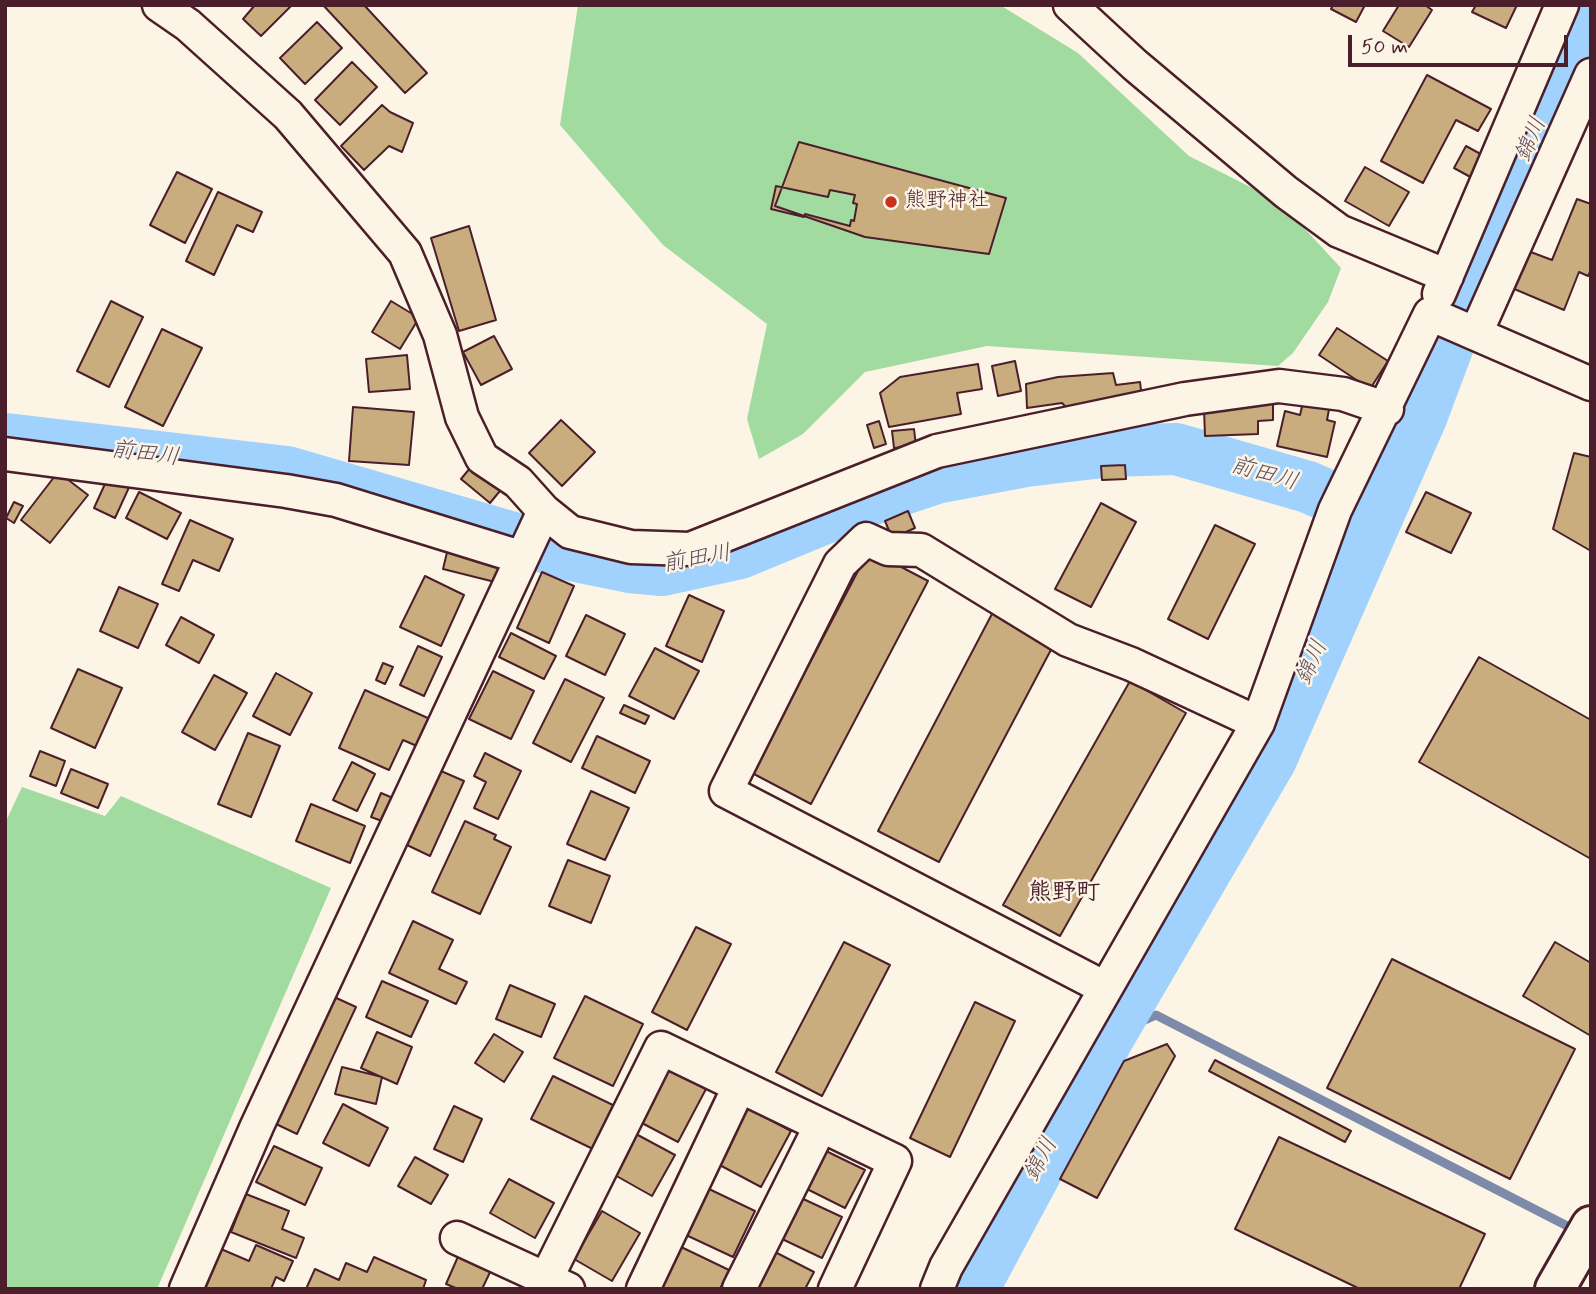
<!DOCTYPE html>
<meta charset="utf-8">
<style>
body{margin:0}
#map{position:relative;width:1596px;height:1294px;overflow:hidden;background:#fcf5e5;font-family:Mynerve,sans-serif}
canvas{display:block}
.frame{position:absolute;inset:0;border:7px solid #4a1f2b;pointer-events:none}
.scale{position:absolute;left:1348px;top:35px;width:220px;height:32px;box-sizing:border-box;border:4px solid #4a1f2b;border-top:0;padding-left:9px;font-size:21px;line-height:24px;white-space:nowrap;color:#4a1f2b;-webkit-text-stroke:5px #fcf5e5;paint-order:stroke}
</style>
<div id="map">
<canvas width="1596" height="1294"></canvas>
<div class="frame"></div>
<div class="scale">50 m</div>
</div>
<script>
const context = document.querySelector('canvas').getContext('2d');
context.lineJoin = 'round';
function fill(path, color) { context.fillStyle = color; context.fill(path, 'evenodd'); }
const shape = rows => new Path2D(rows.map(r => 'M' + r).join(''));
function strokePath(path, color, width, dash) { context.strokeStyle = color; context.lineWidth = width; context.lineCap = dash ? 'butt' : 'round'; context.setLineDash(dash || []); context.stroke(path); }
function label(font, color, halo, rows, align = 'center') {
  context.font = font + ' Mynerve,"Klee One",sans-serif'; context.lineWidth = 5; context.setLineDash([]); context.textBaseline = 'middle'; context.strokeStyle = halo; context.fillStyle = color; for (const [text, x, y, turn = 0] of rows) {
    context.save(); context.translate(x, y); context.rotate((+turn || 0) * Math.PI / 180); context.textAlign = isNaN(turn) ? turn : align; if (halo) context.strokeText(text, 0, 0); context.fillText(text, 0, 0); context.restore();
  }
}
fill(shape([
 [578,5,1000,5,1078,53,1189,156,1280,202,1341,268,1328,302,1293,353,1278,366,987,346,865,372,803,434,759,459,747,419,767,324,663,245,560,125],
 [22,787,105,816,121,796,331,888,157,1289,5,1289,5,823]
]), '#a2dba0');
strokePath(shape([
 [1109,1036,1156,1015,1579,1232]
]), '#7e8aa9', 9);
strokePath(shape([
 [6,439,287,472,571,555,630,567,662,570,740,553,864,502,936,478,1026,461,1111,451,1176,449,1308,487,1375,517],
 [973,1289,1109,1036,1271,759,1422,415,1474,276,1589,5]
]), '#a0d2fd', 52);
const building = shape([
 [255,5,291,5,291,6,261,36,243,19,255,5],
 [323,5,364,5,427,73,405,93,323,5],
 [1333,5,1365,5,1356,22,1331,9,1333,5],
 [1399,5,1425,5,1432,10,1409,47,1383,31,1399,5],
 [1476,5,1517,5,1506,28,1472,12,1476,5],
 [317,22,342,48,305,84,280,58,317,22],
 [352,62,377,87,340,125,315,100,352,62],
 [1427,75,1491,109,1478,131,1456,120,1423,183,1381,161,1427,75],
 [382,105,390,112,413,123,402,152,389,146,364,170,341,146,382,105],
 [799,142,1006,198,989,254,865,237,775,206,799,142],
 [1466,146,1486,157,1474,179,1454,168,1466,146],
 [1365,167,1409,192,1389,226,1345,201,1365,167],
 [177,172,212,189,185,243,150,225,177,172],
 [776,186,828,197,830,190,855,195,853,203,857,204,854,221,851,220,850,226,805,214,804,217,771,209,776,186],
 [218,192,262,212,253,232,237,225,214,275,186,261,218,192],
 [1577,199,1591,204,1591,270,1588,276,1579,272,1564,310,1512,288,1528,251,1552,260,1577,199],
 [469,226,496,320,459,331,431,238,469,226],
 [111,301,143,317,109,387,77,371,111,301],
 [391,301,419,318,400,349,372,332,391,301],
 [1337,328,1388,361,1370,389,1319,355,1337,328],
 [162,329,202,348,163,426,125,407,162,329],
 [494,336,512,369,481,385,463,352,494,336],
 [407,355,410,389,369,392,366,359,407,355],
 [1015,361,1021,391,998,396,992,366,1015,361],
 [978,364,982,389,957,393,961,414,889,427,880,393,900,377,978,364],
 [1113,373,1116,385,1140,382,1142,398,1067,408,1062,403,1027,408,1026,384,1058,377,1113,373],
 [1304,398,1330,404,1327,420,1335,422,1327,457,1277,446,1285,411,1300,415,1304,398],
 [1245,400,1273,400,1273,420,1258,421,1258,434,1205,436,1204,409,1245,407,1245,400],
 [353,407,414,412,409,465,349,461,353,407],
 [561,420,595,452,562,486,529,453,561,420],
 [879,421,886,444,874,448,867,425,879,421],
 [914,429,916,446,894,448,892,431,914,429],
 [1574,453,1591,457,1591,551,1553,529,1574,453],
 [475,462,504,486,490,503,461,479,475,462],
 [1125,465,1126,479,1102,480,1101,466,1125,465],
 [58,472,88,495,50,543,21,520,58,472],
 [110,473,131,483,115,518,94,508,110,473],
 [139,492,181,513,167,539,126,518,139,492],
 [1426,492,1471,513,1451,553,1406,532,1426,492],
 [14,502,23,506,14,523,6,518,14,502],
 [1101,503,1136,522,1091,607,1055,589,1101,503],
 [908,511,915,528,892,538,885,521,908,511],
 [190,520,233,539,219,571,193,560,179,591,162,584,190,520],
 [1215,525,1255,544,1208,639,1168,619,1215,525],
 [449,544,501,557,495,582,443,569,449,544],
 [869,550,928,581,811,804,752,773,869,550],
 [542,572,574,586,549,643,517,628,542,572],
 [425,576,464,595,441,646,400,627,425,576],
 [119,587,158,604,138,648,100,631,119,587],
 [689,595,724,611,702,662,666,646,689,595],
 [993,612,1054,644,939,862,878,831,993,612],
 [586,615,625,634,605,675,566,656,586,615],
 [181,617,214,635,199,663,166,645,181,617],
 [511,633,556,656,544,679,499,657,511,633],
 [418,646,442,657,424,696,400,685,418,646],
 [655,648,699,671,674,719,629,696,655,648],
 [1479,657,1591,720,1591,859,1419,762,1479,657],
 [383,663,393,667,385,684,376,680,383,663],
 [78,669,122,688,95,748,51,728,78,669],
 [493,671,534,691,511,739,469,719,493,671],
 [276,673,312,693,290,735,253,716,276,673],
 [214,675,247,693,215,750,182,732,214,675],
 [565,679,604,698,571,762,533,743,565,679],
 [1130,681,1186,713,1060,936,1003,905,1130,681],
 [365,690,430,719,419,747,403,740,389,770,339,748,365,690],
 [624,705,649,716,645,724,620,713,624,705],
 [248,733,280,746,251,817,218,804,248,733],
 [597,736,650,761,635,793,582,768,597,736],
 [40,751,65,761,56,786,30,776,40,751],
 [485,753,521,771,498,819,474,808,486,782,474,776,485,753],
 [352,762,375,774,357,811,333,800,352,762],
 [71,769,108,784,98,808,61,793,71,769],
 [441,771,464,781,430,856,407,845,441,771],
 [591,791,629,808,605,860,567,844,591,791],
 [381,793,400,801,390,824,371,817,381,793],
 [311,804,365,826,350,863,296,841,311,804],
 [465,821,496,835,494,839,511,847,480,914,432,892,465,821],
 [568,860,610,876,591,923,549,906,568,860],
 [413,921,453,940,439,969,467,982,456,1004,389,973,413,921],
 [696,927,731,944,687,1030,652,1012,696,927],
 [844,942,890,965,822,1096,776,1072,844,942],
 [1555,942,1591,963,1591,1036,1523,996,1555,942],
 [1392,959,1575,1049,1510,1179,1327,1088,1392,959],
 [382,981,428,1001,411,1037,366,1017,382,981],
 [510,985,555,1004,541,1037,496,1019,510,985],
 [332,996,356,1007,297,1134,274,1123,332,996],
 [585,996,643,1024,613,1086,554,1058,585,996],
 [975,1002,1015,1021,950,1157,910,1138,975,1002],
 [377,1032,412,1047,397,1084,361,1068,377,1032],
 [494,1034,523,1052,504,1082,475,1063,494,1034],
 [1167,1044,1175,1056,1097,1198,1060,1179,1124,1061,1167,1044],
 [1215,1060,1351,1131,1345,1142,1209,1071,1215,1060],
 [342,1067,382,1077,376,1104,335,1094,342,1067],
 [668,1069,706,1089,678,1142,640,1122,668,1069],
 [553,1076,617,1107,595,1150,531,1119,553,1076],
 [343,1104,388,1128,369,1166,323,1143,343,1104],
 [454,1106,482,1119,463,1162,434,1149,454,1106],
 [745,1106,791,1131,761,1187,714,1162,745,1106],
 [636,1134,675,1155,652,1196,613,1174,636,1134],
 [1279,1137,1485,1234,1459,1289,1360,1289,1235,1229,1279,1137],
 [274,1146,322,1168,305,1205,256,1182,274,1146],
 [826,1151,865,1170,845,1208,807,1189,826,1151],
 [415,1157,448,1175,431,1204,398,1186,415,1157],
 [509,1179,554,1203,535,1238,490,1213,509,1179],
 [709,1189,755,1211,733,1257,686,1235,709,1189],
 [246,1194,289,1211,282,1229,304,1238,296,1258,231,1232,246,1194],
 [799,1197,842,1217,822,1258,780,1238,799,1197],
 [602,1211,640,1233,612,1281,574,1259,602,1211],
 [256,1245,293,1261,284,1281,276,1277,271,1289,205,1289,221,1249,249,1261,256,1245],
 [677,1245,729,1270,720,1289,655,1289,677,1245],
 [460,1252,493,1266,482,1289,458,1289,446,1284,460,1252],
 [775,1252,814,1272,805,1289,756,1289,775,1252],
 [374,1257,426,1280,423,1289,306,1289,315,1269,339,1280,346,1263,367,1272,374,1257]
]);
fill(building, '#caad7f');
strokePath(building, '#4a1f2b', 2);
const street = shape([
 [159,5,188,25,288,115,405,253,440,335,462,417,482,458,518,482,544,511,570,532,631,547,690,549,937,451,1185,399,1279,386,1343,394,1387,409],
 [1070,5,1135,65,1286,192,1339,231,1447,276],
 [1439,294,1562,5],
 [1476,333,1591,75],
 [5,454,286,491,336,500,520,557],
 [1105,988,726,791,840,564,866,539,888,549,921,550,1068,640,1131,664,1258,723],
 [457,1238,568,1289],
 [546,1279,661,1048,895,1161,835,1289],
 [186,1289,257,1126,544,511],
 [643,1289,739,1087],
 [739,1289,820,1127],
 [937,1289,946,1267,1258,723,1335,510,1430,314,1591,384]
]);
const secondary = shape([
 [1555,1289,1591,1226]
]);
strokePath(street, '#4a1f2b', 37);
strokePath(secondary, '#4a1f2b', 44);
strokePath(street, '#fcf5e5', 32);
strokePath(secondary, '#fcf5e5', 38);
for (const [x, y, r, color] of [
 [891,202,7,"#c8321e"]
]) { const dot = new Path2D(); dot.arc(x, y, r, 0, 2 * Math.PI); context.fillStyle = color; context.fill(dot); strokePath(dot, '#fcf5e5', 2.5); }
label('21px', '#4a1f2b', '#fcf5e5', [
 ["熊野神社",905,202]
], 'left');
label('italic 23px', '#604c60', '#fcf5e5', [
 ["錦川",1532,140,-67],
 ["前田川",145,455,7],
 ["前田川",1264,475,16],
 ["前田川",697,560,-10],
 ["錦川",1313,663,-66],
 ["錦川",1042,1160,-62]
]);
label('bold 24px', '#4a1f2b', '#fcf5e5', [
 ["熊野町",1064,894]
]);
</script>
